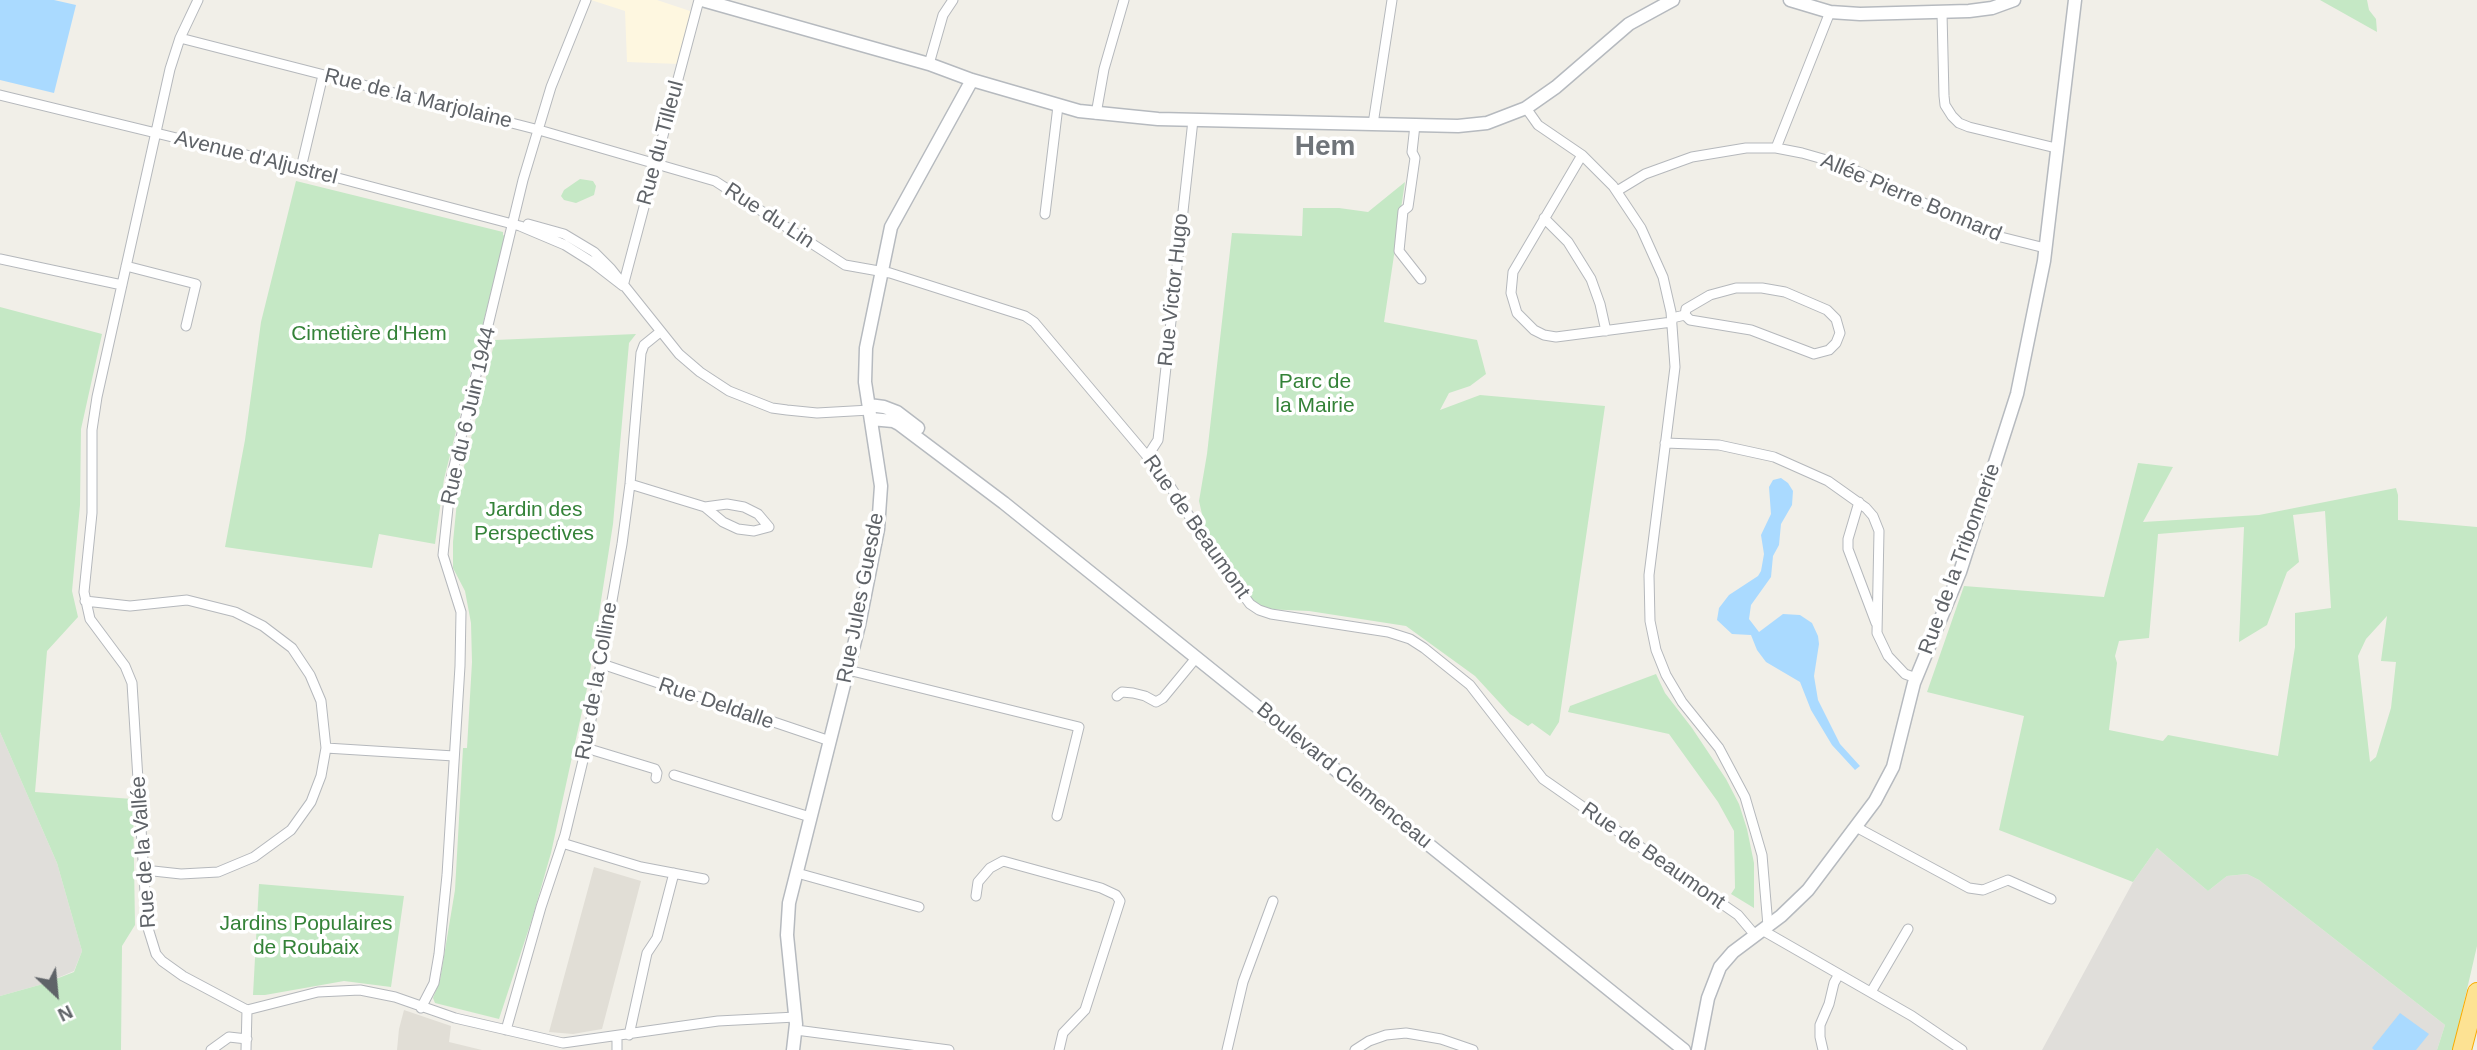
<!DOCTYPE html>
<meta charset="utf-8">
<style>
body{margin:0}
#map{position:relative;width:2477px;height:1050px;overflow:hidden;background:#f1efe8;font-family:Helvetica,sans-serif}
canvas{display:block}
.north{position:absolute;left:21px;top:959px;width:70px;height:70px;-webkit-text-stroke:5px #fff;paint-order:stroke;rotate:154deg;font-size:19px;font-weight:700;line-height:28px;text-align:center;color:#5f6368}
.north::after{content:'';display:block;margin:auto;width:24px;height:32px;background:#5f6368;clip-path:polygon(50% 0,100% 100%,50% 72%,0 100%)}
</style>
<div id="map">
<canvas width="2477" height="1050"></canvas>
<div class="north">N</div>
</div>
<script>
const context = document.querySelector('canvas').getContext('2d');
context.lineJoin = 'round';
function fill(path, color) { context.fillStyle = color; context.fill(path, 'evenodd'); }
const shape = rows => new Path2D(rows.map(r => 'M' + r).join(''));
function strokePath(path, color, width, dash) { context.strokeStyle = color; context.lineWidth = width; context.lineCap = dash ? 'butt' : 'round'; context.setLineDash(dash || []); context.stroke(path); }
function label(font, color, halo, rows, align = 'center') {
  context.font = font + ' Helvetica,sans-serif'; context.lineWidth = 7; context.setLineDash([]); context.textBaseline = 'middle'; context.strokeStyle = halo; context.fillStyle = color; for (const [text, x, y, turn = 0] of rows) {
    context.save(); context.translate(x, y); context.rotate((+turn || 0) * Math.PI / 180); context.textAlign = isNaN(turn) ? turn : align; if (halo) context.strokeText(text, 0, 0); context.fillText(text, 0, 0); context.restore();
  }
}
fill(shape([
 [591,0,657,0,693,12,679,64,627,62,625,11]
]), '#fef7e0');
fill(shape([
 [0,732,57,863,82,951,74,971,43,984,0,996],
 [2157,848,2208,891,2227,876,2247,874,2259,880,2445,1025,2437,1050,2042,1050,2133,882]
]), '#e0deda');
fill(shape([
 [594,867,641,881,602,1029,573,1034,549,1032],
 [404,1010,451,1026,449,1042,482,1050,397,1050,399,1029]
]), '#e1ded6');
fill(shape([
 [2320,0,2367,0,2369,10,2376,19,2377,32],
 [580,179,593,181,596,186,594,195,576,203,564,200,561,196,564,190],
 [296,181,503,232,503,235,505,236,444,479,435,544,379,534,372,568,225,547,245,440,261,322],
 [1405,182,1384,322,1477,340,1486,374,1470,386,1449,393,1440,410,1480,395,1605,406,1559,722,1550,736,1532,723,1528,726,1510,714,1475,676,1406,626,1309,611,1264,609,1256,605,1206,532,1199,501,1207,454,1232,233,1302,236,1303,208,1339,208,1368,212],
 [0,307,102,334,81,429,80,505,72,591,78,617,47,651,35,792,133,799,135,925,122,946,121,1050,0,1050,0,996,43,984,74,972,82,951,57,863,0,732],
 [636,334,629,343,613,524,588,684,551,853,532,919,499,1019,435,1003,433,998,440,980,455,890,463,748,467,748,472,662,471,623,465,591,453,568,453,542,458,491,495,340],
 [2138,463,2173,467,2143,522,2259,515,2396,488,2398,495,2398,520,2477,527,2477,946,2453,1050,2437,1050,2445,1025,2259,880,2247,874,2227,876,2208,891,2157,848,2133,882,1999,830,2024,716,1927,692,1964,586,2104,597],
 [2325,511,2331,608,2295,613,2295,647,2278,756,2168,735,2163,741,2109,730,2117,663,2115,656,2119,641,2149,638,2158,534,2244,527,2239,642,2267,625,2287,572,2299,562,2293,515],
 [2387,616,2381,661,2396,662,2391,708,2376,757,2370,762,2358,656,2366,639],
 [1656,674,1665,693,1692,728,1726,779,1739,804,1747,829,1754,863,1754,908,1731,894,1735,888,1734,831,1718,802,1669,734,1568,712,1570,706],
 [259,884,404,896,391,987,344,981,265,995,253,995]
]), '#c5e8c5');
fill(shape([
 [0,0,54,0,76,5,54,93,0,80],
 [1781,478,1788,483,1793,491,1792,505,1781,524,1779,545,1773,556,1771,577,1751,605,1749,619,1759,632,1783,614,1800,615,1812,623,1818,636,1819,644,1814,676,1818,700,1840,744,1860,766,1855,770,1832,745,1811,710,1800,682,1766,662,1757,650,1751,635,1732,634,1717,620,1719,608,1729,595,1758,576,1761,571,1764,554,1761,535,1771,514,1769,487,1773,480],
 [2400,1013,2429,1034,2416,1050,2374,1050,2372,1048]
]), '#aadaff');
const street = shape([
 [198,0,180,38,170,69,97,397,92,430,92,513,84,592,90,619,125,666,132,683,147,925,156,954,162,961,183,976,247,1010,318,992,360,990,395,997,455,1018,563,1043,718,1021,796,1017],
 [1942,13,1944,96,1945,105,1952,116,1959,123,1969,127,2056,148],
 [180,38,539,130,715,181,845,265,890,273,1025,316,1034,322,1163,475,1218,561,1250,604,1259,610,1271,614,1388,632,1410,639,1424,648,1470,685,1543,779,1738,915,1755,935],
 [929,64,943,15,953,0],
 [0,95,304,169,520,226,565,245,592,262,623,286],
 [1526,108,1538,125,1582,155,1613,186,1641,228,1663,277,1671,312,1675,367,1649,575,1650,621,1656,650,1666,675,1682,702,1719,748,1745,797,1762,855,1768,926],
 [1096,114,1104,69,1124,0],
 [1373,124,1392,0],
 [1415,125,1412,152,1415,158,1408,207,1403,211,1399,251,1421,279],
 [1776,148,1830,12],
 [1582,155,1513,272,1511,293,1517,313,1534,330,1544,335,1556,337,1672,322],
 [301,168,323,75],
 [1617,191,1645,174,1692,157,1746,148,1776,148,1802,153,1844,165,1989,234,2045,248],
 [1045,214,1058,106],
 [1544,218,1568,242,1591,279,1600,304,1606,331],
 [528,224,564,234,594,252,611,269,679,354,700,372,729,391,772,408,787,410,817,413,870,410],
 [0,259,122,285],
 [126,266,196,284,186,326],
 [623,286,699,0],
 [1672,318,1685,315,1690,320,1751,330,1814,354,1829,350,1836,343,1840,333,1836,319,1827,310,1785,292,1762,288,1736,288,1710,295,1686,309,1685,315],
 [1665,443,1719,445,1774,457,1828,481,1866,508,1873,516,1879,531,1877,633,1888,656,1905,674,1916,678],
 [1147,457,1158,440,1193,120],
 [630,484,705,507,723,522,738,529,754,531,769,527,758,514,744,507,727,504,705,507],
 [1859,502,1848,539,1848,549,1876,623],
 [85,601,130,606,187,600,235,612,263,626,292,648,310,675,321,701,326,748,321,776,311,802,291,830,254,857,218,872,181,874,144,870],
 [602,664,830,741],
 [848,670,1079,727,1057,816],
 [1117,696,1122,692,1133,693,1145,696,1156,702,1163,698,1196,658],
 [326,748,454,756],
 [586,748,655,769,657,773,656,778],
 [674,775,810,817],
 [1856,827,1969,888,1983,890,2008,880,2051,899],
 [562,843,641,867,704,879],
 [797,873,919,907],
 [976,896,978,882,990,868,1003,861,1101,888,1116,895,1120,901,1085,1010,1063,1033,1059,1050],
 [1762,930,1912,1016,1962,1050],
 [1871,992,1908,929],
 [421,1008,434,983,439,954,447,875,460,666,461,612,443,555,451,479,523,180,551,87,586,0],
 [506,1030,541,907,565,835,586,748,622,544,630,484,641,353,644,345,660,332],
 [796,1030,949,1050],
 [629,1035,647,953,657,938,674,873],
 [617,1036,617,1050],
 [211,1050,229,1037,247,1039],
 [246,1050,247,1010],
 [1227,1050,1243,982,1273,901],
 [1355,1050,1369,1041,1386,1035,1406,1033,1441,1039,1473,1050],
 [1823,1050,1820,1037,1820,1025,1829,1004,1834,983,1839,974]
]);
const secondary = shape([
 [702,0,929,64,972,80,1079,111,1158,119,1458,126,1487,123,1526,108,1556,87,1629,24,1673,0],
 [1790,0,1830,12,1860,14,1969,11,1992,8,2014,0],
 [869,405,884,407,897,412,918,428],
 [871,419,893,421,899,424,1004,503,1684,1050],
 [793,1050,796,1024,787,935,789,903,859,625,878,529,881,486,865,382,866,348,891,227,972,80],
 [1698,1050,1708,998,1720,967,1733,952,1781,916,1808,890,1875,801,1893,767,1914,683,1960,572,2017,394,2044,261,2075,0]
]);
const highway = shape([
 [2462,1050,2477,992]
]);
strokePath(street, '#b5b8bc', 11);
strokePath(secondary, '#b6babf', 15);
strokePath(highway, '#f9ab00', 20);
strokePath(street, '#fff', 9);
strokePath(secondary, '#fff', 12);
strokePath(highway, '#fde293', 18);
label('21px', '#5f6368', '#fff', [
 ["Rue de la Marjolaine",418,99,14],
 ["Rue du Tilleul",661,143,-75],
 ["Avenue d'Aljustrel",256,158,14],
 ["Allée Pierre Bonnard",1911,198,23],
 ["Rue du Lin",769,216,33],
 ["Rue Victor Hugo",1174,290,-84],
 ["Rue du 6 Juin 1944",469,416,-77],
 ["Rue de Beaumont",1196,527,55],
 ["Rue de la Tribonnerie",1960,559,-70],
 ["Rue Jules Guesde",861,598,-79],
 ["Rue de la Colline",597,681,-80],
 ["Rue Deldalle",716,704,19],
 ["Boulevard Clemenceau",1344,776,39],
 ["Rue de la Vallée",144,852,-94],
 ["Rue de Beaumont",1653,856,35]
]);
label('21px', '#348238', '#fff', [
 ["Cimetière d'Hem",369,334],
 ["Parc de",1315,382],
 ["la Mairie",1315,406],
 ["Jardin des",534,510],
 ["Perspectives",534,534],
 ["Jardins Populaires",306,924],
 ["de Roubaix",306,948]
]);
label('bold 28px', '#70757a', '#fff', [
 ["Hem",1325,147]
]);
</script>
